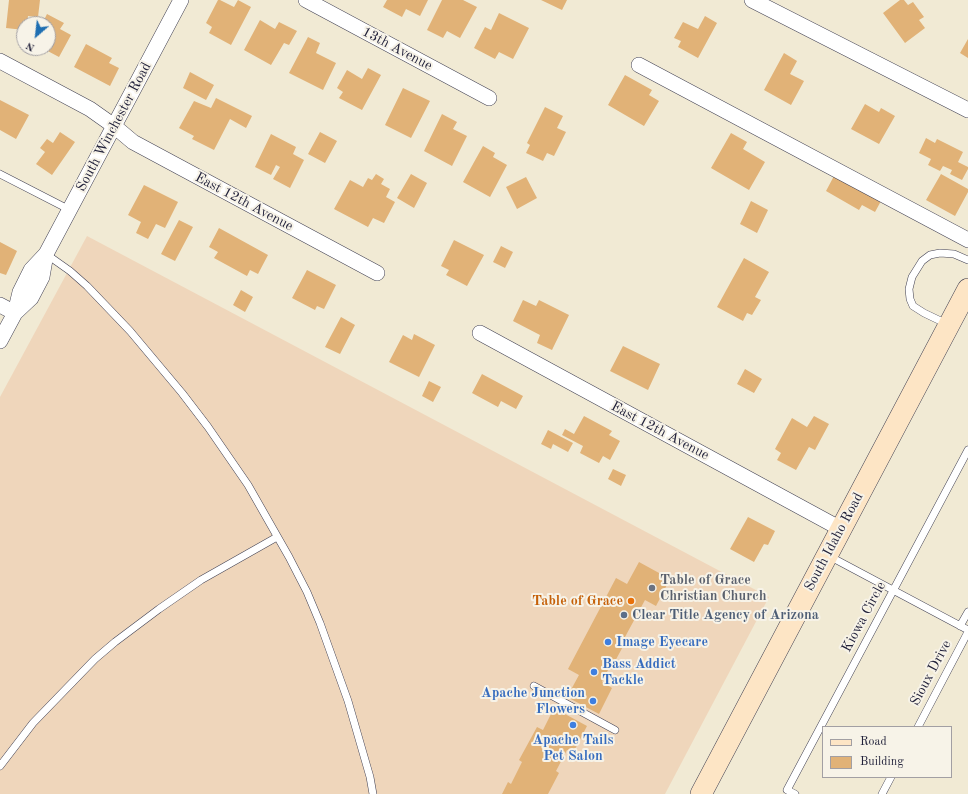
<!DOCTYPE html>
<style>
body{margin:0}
#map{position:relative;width:968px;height:794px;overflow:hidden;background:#f1ead4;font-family:"Old Standard TT",serif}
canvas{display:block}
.legend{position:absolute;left:822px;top:726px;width:130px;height:52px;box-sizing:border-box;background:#f7f3e8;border:1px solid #a29fa3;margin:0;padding:5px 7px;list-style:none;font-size:12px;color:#22223b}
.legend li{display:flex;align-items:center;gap:8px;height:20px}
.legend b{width:20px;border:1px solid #a29fa3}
.north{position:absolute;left:16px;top:16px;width:40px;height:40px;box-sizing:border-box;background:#f7f3e8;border:1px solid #a29fa3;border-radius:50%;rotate:208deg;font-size:11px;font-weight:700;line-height:16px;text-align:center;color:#22223b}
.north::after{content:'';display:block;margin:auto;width:14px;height:18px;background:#1f6fb2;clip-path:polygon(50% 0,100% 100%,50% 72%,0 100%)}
</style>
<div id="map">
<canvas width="968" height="794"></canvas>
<ul class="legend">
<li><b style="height:5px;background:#fde5c5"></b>Road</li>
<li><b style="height:11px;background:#e1b277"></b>Building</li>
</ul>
<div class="north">N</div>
</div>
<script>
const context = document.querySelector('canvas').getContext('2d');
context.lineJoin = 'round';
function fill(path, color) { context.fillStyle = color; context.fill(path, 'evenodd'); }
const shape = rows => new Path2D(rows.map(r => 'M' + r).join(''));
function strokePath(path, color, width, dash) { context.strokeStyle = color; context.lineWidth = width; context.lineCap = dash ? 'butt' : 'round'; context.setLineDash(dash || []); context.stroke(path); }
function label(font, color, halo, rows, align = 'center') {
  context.font = font + ' "Old Standard TT",serif'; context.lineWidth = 4; context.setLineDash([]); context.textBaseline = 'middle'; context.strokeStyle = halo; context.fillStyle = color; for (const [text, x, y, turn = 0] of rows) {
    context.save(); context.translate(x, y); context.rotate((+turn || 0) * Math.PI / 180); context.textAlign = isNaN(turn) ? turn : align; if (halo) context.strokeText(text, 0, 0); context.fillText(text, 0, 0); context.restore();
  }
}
fill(shape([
 [87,236,769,597,665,794,0,794,0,397]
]), '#efd6bb');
fill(shape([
 [9,0,40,0,38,17,28,16,27,24,24,24,24,30,6,28],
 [218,0,220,0,234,7,238,0,251,7,231,45,209,33,212,27,206,23],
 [387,0,428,0,420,16,406,9,402,17,383,7],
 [442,0,463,0,477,7,460,38,447,31,443,38,427,30],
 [541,0,567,0,562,10],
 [900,0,904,0,908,5,913,2,924,17,919,20,925,28,905,43,883,13],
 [499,13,529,28,513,59,499,52,495,59,474,48,485,27,491,30],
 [47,14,64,23,60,29,71,35,59,57,42,48,48,48,48,24,42,24],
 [705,16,717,23,698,58,678,47,681,41,674,38,683,22,698,29],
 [260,20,275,29,279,22,297,31,289,45,284,43,271,65,244,50],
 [308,37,320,43,316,53,336,63,323,90,289,73],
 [968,39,968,58,960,53],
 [86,44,112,58,109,63,119,68,110,86,74,67],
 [784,53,797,61,790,74,804,81,791,105,764,90],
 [368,68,381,75,362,110,339,98,343,92,337,88,347,70,362,79],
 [190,72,214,85,206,100,183,88],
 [625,75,652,90,649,95,659,101,644,126,608,105],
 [403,88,430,101,411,138,385,125],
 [216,98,252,116,246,128,230,119,214,150,192,139,194,136,179,128,194,101,211,108],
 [0,100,29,115,16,139,0,130],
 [865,104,879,112,881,108,895,116,879,144,851,129],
 [545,107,563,116,557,128,566,132,554,156,547,153,543,161,526,153,530,145,527,143],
 [442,114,457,122,453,129,467,136,452,166,424,151],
 [60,132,75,142,52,175,36,164,45,152,40,148,47,139,53,143],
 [320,132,337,141,325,163,308,154],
 [731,133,747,142,743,149,765,162,749,190,711,168],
 [271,134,296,147,293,154,304,160,290,188,273,179,280,167,276,165,271,175,255,167],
 [926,138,935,143,937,139,963,152,958,162,968,167,968,169,962,180,950,174,952,170,943,166,940,171,928,165,931,159,919,153],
 [483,146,495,153,493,157,507,165,490,197,463,182],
 [376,174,384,179,381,184,390,189,386,197,395,202,384,223,373,218,368,227,334,209,350,180,363,187,368,178,372,180],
 [411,174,427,183,414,208,397,198],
 [941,174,968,189,968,192,955,216,926,200],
 [834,176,881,201,875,212,862,205,859,210,826,191],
 [526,177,537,198,517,209,506,187],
 [144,185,178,202,165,228,156,224,148,239,136,233,141,222,128,215],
 [751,201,768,210,757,233,740,224],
 [179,220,193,227,175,261,161,254],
 [219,228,268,255,258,274,250,270,247,276,214,258,218,252,209,247],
 [454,240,484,255,467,286,446,275,449,270,441,266],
 [0,242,17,251,6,275,0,273],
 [501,246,513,252,505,268,493,262],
 [744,258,769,272,755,297,761,300,752,315,747,313,743,321,717,307],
 [307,270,336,285,324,309,317,306,315,310,292,298],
 [241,290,253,297,245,312,233,305],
 [523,300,536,306,539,300,569,315,552,350,537,343,540,335,513,321],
 [341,317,355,325,340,354,325,347],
 [414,334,435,345,419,377,389,362,403,335,412,340],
 [623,346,660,364,648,390,610,371],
 [745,369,762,379,754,393,737,384],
 [482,374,523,396,516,409,501,401,498,407,472,393],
 [429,381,441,387,433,402,422,396],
 [584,416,612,431,609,435,620,441,610,460,603,456,599,463,580,453,583,446,562,435,565,429,574,434],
 [814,416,829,424,815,450,809,447,796,470,777,460,781,453,775,449,792,418,807,427],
 [548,430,573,443,568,452,553,444,551,449,541,444],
 [613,469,626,475,621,486,608,479],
 [748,517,775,531,768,545,764,544,754,562,730,549],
 [639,562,670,579,656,606,645,600,625,637,627,639,613,665,611,664,602,682,612,688,599,714,567,697,579,675,568,669,616,578,627,584],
 [554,708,587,726,573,753,567,750,556,771,559,773,548,794,502,794,508,782,511,784,522,762,519,760,537,727,543,730]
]), '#e1b277');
const service = shape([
 [0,174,70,210],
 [46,254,70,271,87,286,130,331,182,393,208,427,248,485,289,557,307,592,320,623,348,701,370,777,373,794],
 [947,324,924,313,913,306,910,299,909,289,912,277,922,261,930,255,940,253,954,254,968,260],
 [829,556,968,630],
 [960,626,968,612],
 [534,686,615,730],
 [918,727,968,632],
 [0,766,33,723,63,692,95,659,115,642,159,609,201,580,277,537],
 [795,794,787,790,968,450],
 [882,794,891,777]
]);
const minor = shape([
 [306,0,489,98],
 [752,0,968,110],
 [0,61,90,109,114,126,133,142,377,273],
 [639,65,968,240],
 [0,305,15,313],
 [15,313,31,298,42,277,46,254],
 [480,333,841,529],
 [0,341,15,313,20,292,31,270,46,254,181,0]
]);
const secondary = shape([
 [701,794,968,289]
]);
strokePath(service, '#414052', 8);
strokePath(minor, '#414052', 16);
strokePath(secondary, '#414052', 22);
strokePath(service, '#fff', 7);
strokePath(minor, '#fff', 15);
strokePath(secondary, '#fde5c5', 21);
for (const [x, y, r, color] of [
 [652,588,4,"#6b7280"],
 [631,601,4,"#e8710a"],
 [624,615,4,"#5c6f8a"],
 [608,642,4,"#3f7fe0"],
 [594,672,4,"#3f7fe0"],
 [593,701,4,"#3f7fe0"],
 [573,725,4,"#3f7fe0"]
]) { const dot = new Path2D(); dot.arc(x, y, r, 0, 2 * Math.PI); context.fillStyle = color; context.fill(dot); strokePath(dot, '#f7f3e8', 1.5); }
label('14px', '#22223b', '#f7f3e8', [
 ["13th Avenue",397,49,28],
 ["South Winchester Road",114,127,-62],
 ["East 12th Avenue",244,202,28],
 ["East 12th Avenue",660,431,28],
 ["South Idaho Road",834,542,-62],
 ["Kiowa Circle",864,617,-62],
 ["Sioux Drive",931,673,-62]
]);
label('bold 14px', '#5b616d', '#f7f3e8', [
 ["Table of Grace",660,580],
 ["Christian Church",660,596]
], 'left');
label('bold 14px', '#c56008', '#f7f3e8', [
 ["Table of Grace",623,601]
], 'right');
label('bold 14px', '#4e5e75', '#f7f3e8', [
 ["Clear Title Agency of Arizona",632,615]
], 'left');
label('bold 14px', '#366cbe', '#f7f3e8', [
 ["Image Eyecare",616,642],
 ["Bass Addict",602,664],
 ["Tackle",602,680],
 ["Apache Junction",585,693,"right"],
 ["Flowers",585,709,"right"],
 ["Apache Tails",573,740,"center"],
 ["Pet Salon",573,756,"center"]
], 'left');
</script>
